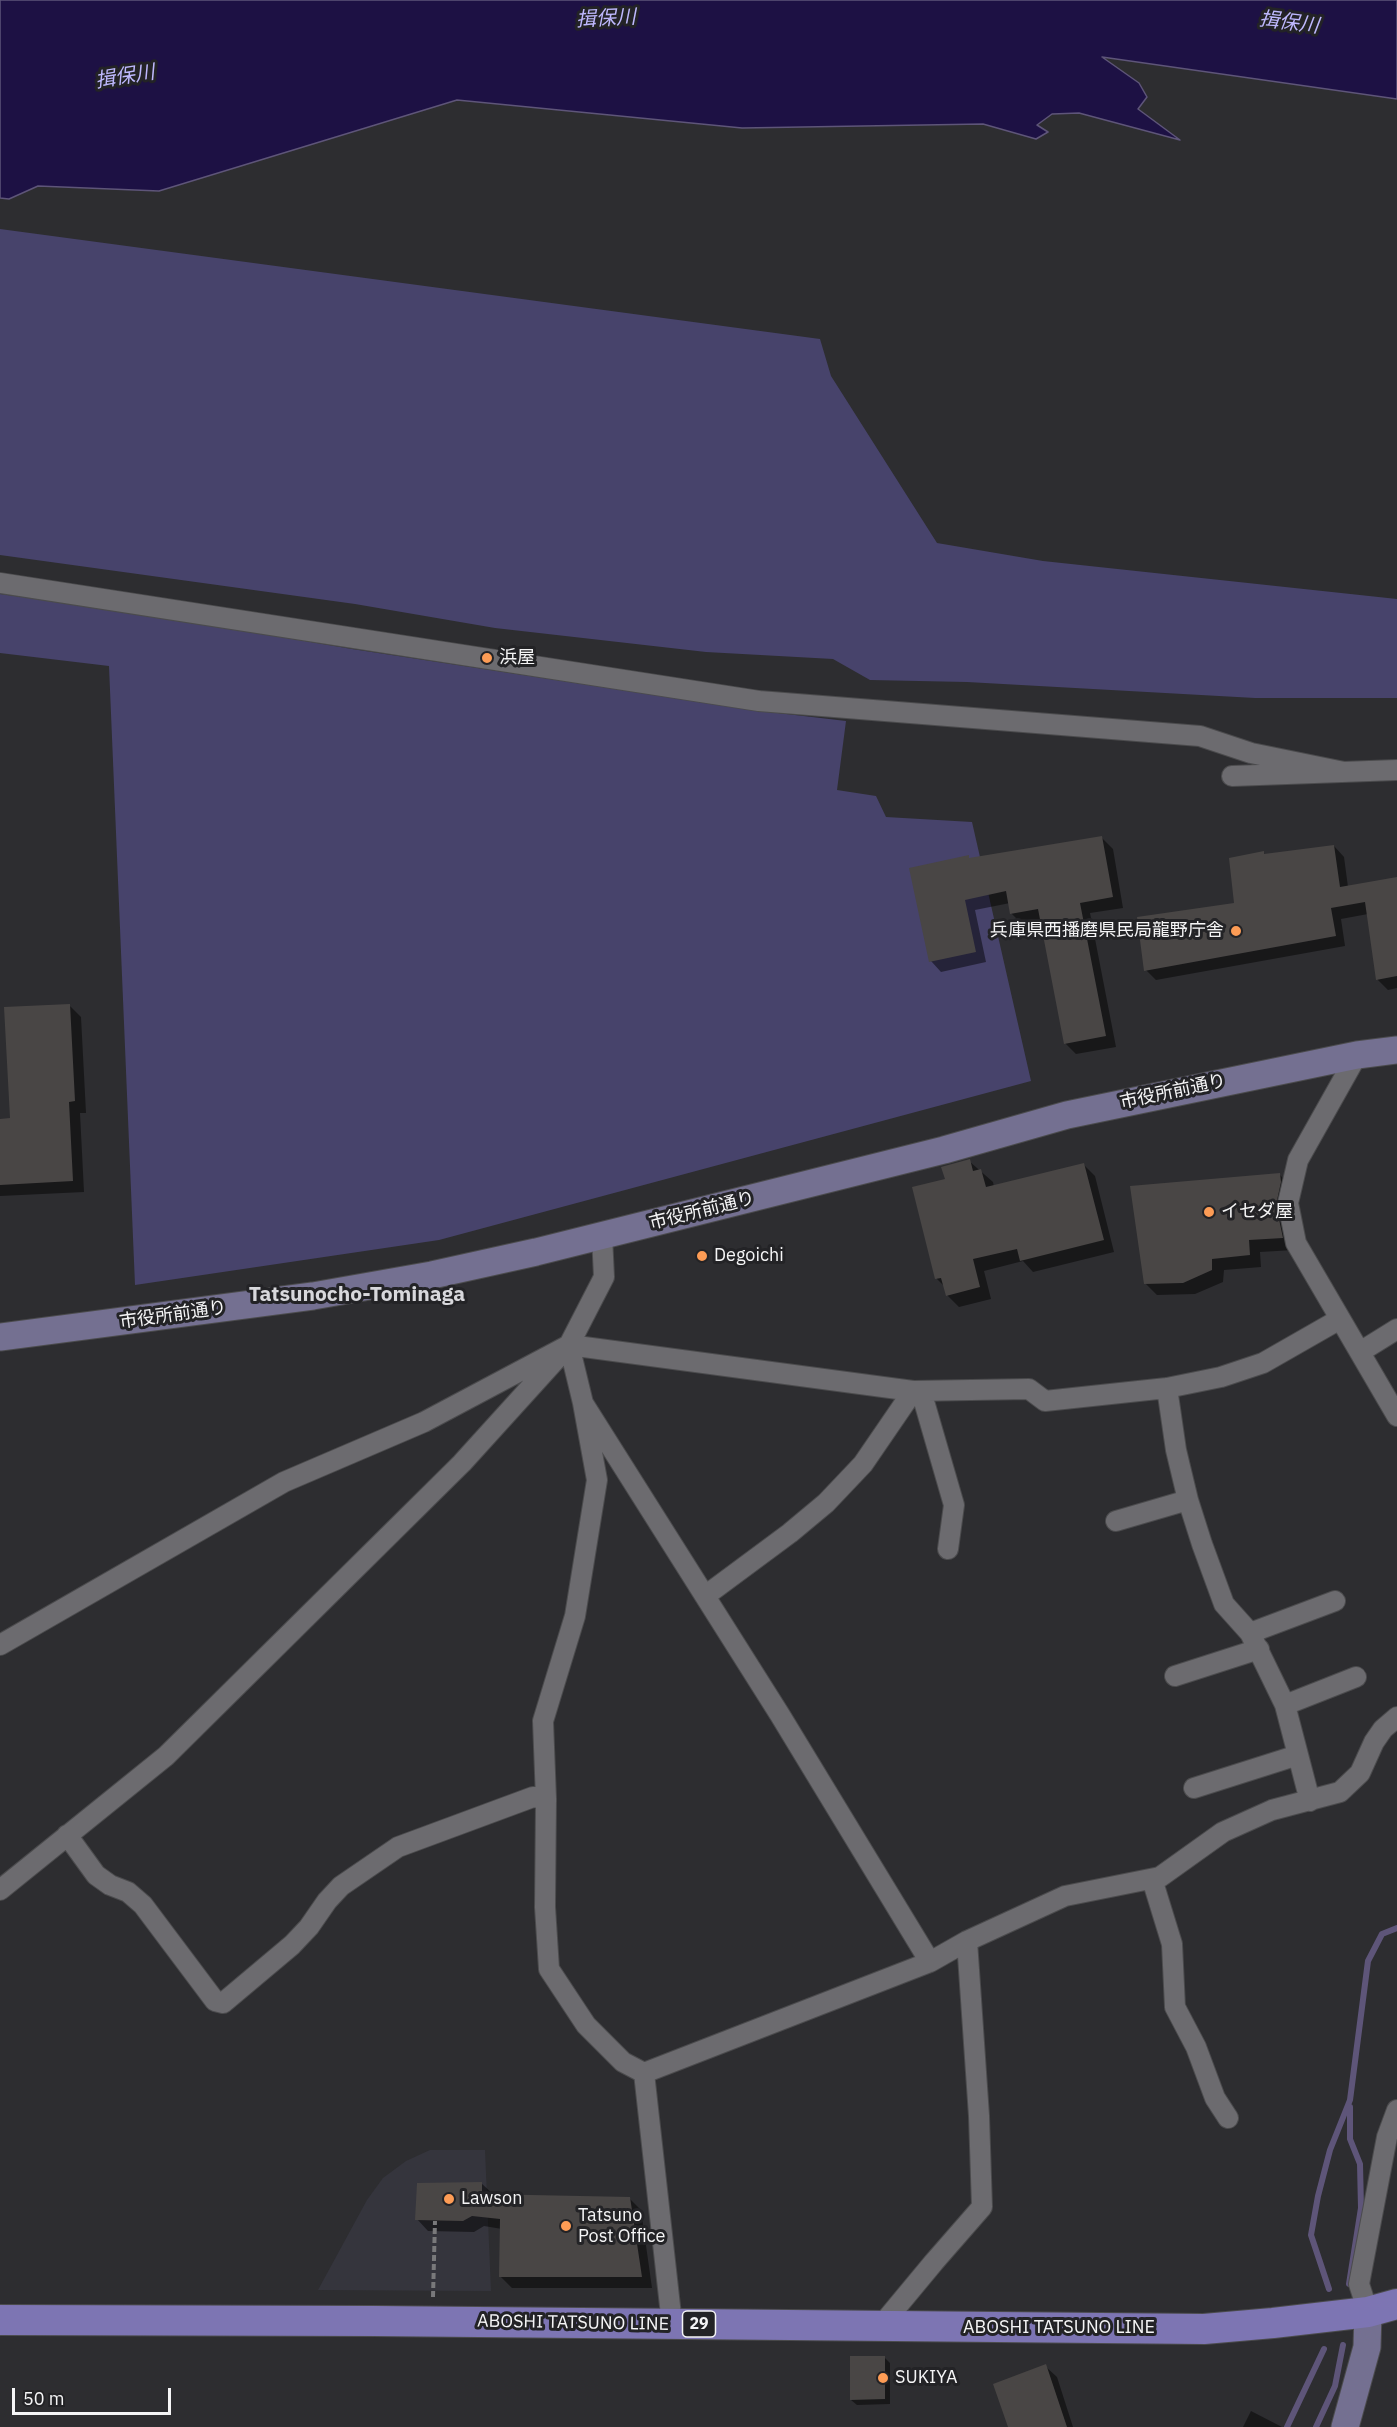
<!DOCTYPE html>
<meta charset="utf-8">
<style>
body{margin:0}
#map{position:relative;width:1397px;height:2427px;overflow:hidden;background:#2d2d30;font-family:"IBM Plex Sans",sans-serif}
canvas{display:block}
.scale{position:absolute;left:12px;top:2388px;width:159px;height:27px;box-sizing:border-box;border:3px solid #f5f5f6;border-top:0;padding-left:8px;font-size:18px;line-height:21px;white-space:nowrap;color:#f5f5f6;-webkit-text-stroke:4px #232326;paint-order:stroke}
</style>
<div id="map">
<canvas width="1397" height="2427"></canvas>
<div class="scale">50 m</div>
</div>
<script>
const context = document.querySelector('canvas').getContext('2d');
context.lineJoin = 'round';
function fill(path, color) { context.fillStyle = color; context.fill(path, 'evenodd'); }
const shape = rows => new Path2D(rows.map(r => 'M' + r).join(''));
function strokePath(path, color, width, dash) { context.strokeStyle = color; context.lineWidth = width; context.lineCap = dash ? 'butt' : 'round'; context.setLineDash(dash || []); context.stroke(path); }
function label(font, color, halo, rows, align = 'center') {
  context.font = font + ' "IBM Plex Sans","Noto Sans JP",sans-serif'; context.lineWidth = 6; context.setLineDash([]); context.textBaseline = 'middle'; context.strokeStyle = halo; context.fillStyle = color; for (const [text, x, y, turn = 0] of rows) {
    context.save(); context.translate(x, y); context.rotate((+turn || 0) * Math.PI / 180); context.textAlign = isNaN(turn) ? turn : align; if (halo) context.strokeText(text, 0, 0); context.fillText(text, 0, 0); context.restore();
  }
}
fill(shape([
 [430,2150,485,2150,491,2291,318,2290,367,2200,383,2178,406,2161]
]), '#35353d');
fill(shape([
 [0,229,820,339,831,376,937,543,1043,561,1397,599,1397,698,1255,698,967,682,870,680,833,659,706,652,495,628,355,604,0,555],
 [0,594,129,611,352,649,761,711,846,721,837,790,876,796,886,817,972,822,1031,1081,439,1240,135,1285,109,666,0,653]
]), '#47436b');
const water = shape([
 [0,0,1397,0,1397,99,1102,57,1139,83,1147,97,1138,109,1180,140,1079,113,1052,114,1037,125,1048,132,1036,139,983,124,742,128,457,100,159,191,38,186,9,199,0,198,0,0]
]);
fill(water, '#1d1144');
strokePath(water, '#5e5579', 1.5);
fill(shape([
 [1102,838,1113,849,1123,908,1090,913,1116,1047,1076,1054,1065,1043,1042,921,1022,924,1011,913,1010,903,975,910,986,962,941,972,931,961,968,857,971,860],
 [1334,846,1344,857,1348,887,1397,879,1397,988,1388,990,1377,979,1368,914,1341,919,1345,946,1156,980,1146,970,1236,905,1263,853,1266,855],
 [69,1005,81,1017,86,1113,80,1113,84,1192,0,1196,0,1120,11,1120],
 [969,1161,993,1182,994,1187,1083,1164,1095,1176,1114,1252,1033,1272,1023,1261,984,1271,991,1299,959,1307,947,1295,945,1287,937,1279,946,1180],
 [1279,1174,1291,1186,1294,1250,1260,1252,1261,1267,1224,1270,1223,1282,1195,1294,1157,1295,1145,1283],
 [481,2183,494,2195,630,2199,641,2210,652,2288,512,2288,500,2276,502,2229,484,2226,474,2232,428,2231,417,2219],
 [884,2357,890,2363,890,2404,857,2405,851,2400],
 [1045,2366,1057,2377,1073,2427,1009,2427],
 [1251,2411,1282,2427,1243,2427]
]), '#0007');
strokePath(shape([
 [1349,2284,1361,2208,1360,2164,1350,2139,1350,2107],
 [1329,2289,1311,2235,1318,2196,1330,2150,1350,2100,1368,1961,1382,1934,1397,1928],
 [1287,2427,1324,2349],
 [1316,2427,1335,2386,1343,2345]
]), '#5e5579', 6);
fill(shape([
 [1102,836,1113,897,1080,903,1106,1036,1064,1044,1038,909,1010,914,1006,891,965,900,976,952,929,962,909,868,969,855,969,858],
 [1334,845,1340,887,1397,877,1397,976,1376,980,1365,902,1331,908,1336,936,1144,971,1137,917,1234,903,1229,858,1264,851,1264,854],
 [70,1004,75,1101,69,1102,73,1181,0,1185,0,1119,10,1118,4,1007],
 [970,1159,973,1171,981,1169,986,1187,1084,1163,1104,1240,1020,1261,1017,1249,973,1259,980,1287,946,1296,941,1278,935,1279,912,1187,945,1179,941,1167],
 [1280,1173,1281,1182,1276,1205,1283,1238,1249,1240,1250,1255,1212,1259,1212,1270,1183,1283,1144,1284,1130,1186],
 [482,2182,482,2194,630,2197,642,2277,499,2277,500,2219,472,2216,463,2221,415,2220,417,2183],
 [850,2356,885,2356,885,2399,850,2400],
 [1046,2364,1067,2427,1008,2427,993,2384]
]), '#494645');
const street = shape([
 [0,583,759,701,1200,736,1251,753,1344,772],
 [1232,776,1397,770],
 [1357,1055,1298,1160,1288,1203,1296,1243,1397,1416],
 [569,1345,583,1403,597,1480,575,1616,543,1721,546,1799,545,1907,549,1969,586,2025,623,2062,644,2073,672,2324],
 [1360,1352,1397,1329],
 [1167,1388,1176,1450,1188,1500,1202,1544,1224,1604,1250,1633,1285,1705,1310,1801],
 [921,1391,954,1505,948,1549],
 [583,1403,780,1715,930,1962,967,1941,1065,1896,1160,1877,1223,1832,1272,1810,1340,1792,1360,1773,1374,1742,1383,1729,1397,1717],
 [1116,1521,1188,1500],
 [705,1596,790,1533,826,1503,863,1464,913,1391],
 [1250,1633,1335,1601],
 [0,1645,284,1482,424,1422,569,1345,913,1391,1029,1389,1045,1401,1167,1388,1221,1377,1263,1363,1340,1319],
 [1175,1676,1259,1649],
 [1285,1705,1356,1677],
 [1194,1788,1298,1755],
 [67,1835,96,1875,110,1885,128,1892,143,1905,215,2001,223,2003,292,1945,309,1927,327,1901,341,1886,398,1847,533,1797,546,1799],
 [1152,1879,1172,1944,1175,2007,1196,2047,1215,2098,1228,2118],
 [0,1890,166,1756,462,1463,569,1345,604,1277,602,1236],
 [644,2073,930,1962],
 [1368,2312,1359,2284,1387,2137,1397,2110],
 [880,2327,934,2262,982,2207,979,2116,967,1941]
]);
const secondary = shape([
 [0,1337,313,1296,432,1275,536,1252,944,1150,1067,1115,1357,1055,1397,1050],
 [1345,2427,1367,2347,1368,2312]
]);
const primary = shape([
 [0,2320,374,2321,1204,2329,1273,2323,1368,2312,1397,2304]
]);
strokePath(street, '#4b4b4d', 22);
strokePath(secondary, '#4b4b4d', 29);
strokePath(primary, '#4b4b4d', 32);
strokePath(shape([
 [433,2297,435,2221]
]), '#79797b', 4, [6, 3]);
strokePath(street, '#6c6b6f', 20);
strokePath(secondary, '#747091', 27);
strokePath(primary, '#7d75b3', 30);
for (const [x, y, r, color] of [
 [487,658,6,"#fd9c55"],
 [1236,931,6,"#fd9c55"],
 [1209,1212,6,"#fd9c55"],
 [702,1256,6,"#fd9c55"],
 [449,2199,6,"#fd9c55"],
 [566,2226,6,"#fd9c55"],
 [883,2378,6,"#fd9c55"]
]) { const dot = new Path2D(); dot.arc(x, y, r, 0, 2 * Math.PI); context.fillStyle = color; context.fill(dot); strokePath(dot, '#232326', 2); }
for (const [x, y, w] of [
 [699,2324,33]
]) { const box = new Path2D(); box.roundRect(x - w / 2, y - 13, w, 26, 4.5); context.fillStyle = '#232326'; context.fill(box); strokePath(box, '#f5f5f6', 1.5); }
label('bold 16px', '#f5f5f6', null, [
 ["29",699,2324]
]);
label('18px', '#f5f5f6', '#232326', [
 ["浜屋",499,658],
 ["兵庫県西播磨県民局龍野庁舎",1224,931,"right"],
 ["イセダ屋",1221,1212],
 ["Degoichi",714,1256],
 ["Lawson",461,2199],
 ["Tatsuno",578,2216],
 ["Post Office",578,2237],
 ["SUKIYA",895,2378]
], 'left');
label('18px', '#f5f5f6', '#232326', [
 ["市役所前通り",1173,1092,-12],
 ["市役所前通り",702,1211,-14],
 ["市役所前通り",173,1315,-8],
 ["ABOSHI TATSUNO LINE",573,2323,1],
 ["ABOSHI TATSUNO LINE",1059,2328]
]);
label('italic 20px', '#beb8fd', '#232326', [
 ["揖保川",606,19,-3],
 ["揖保川",1289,23,7],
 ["揖保川",125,77,-9]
]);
label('bold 21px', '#d8d8dc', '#232326', [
 ["Tatsunocho-Tominaga",357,1295]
]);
</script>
